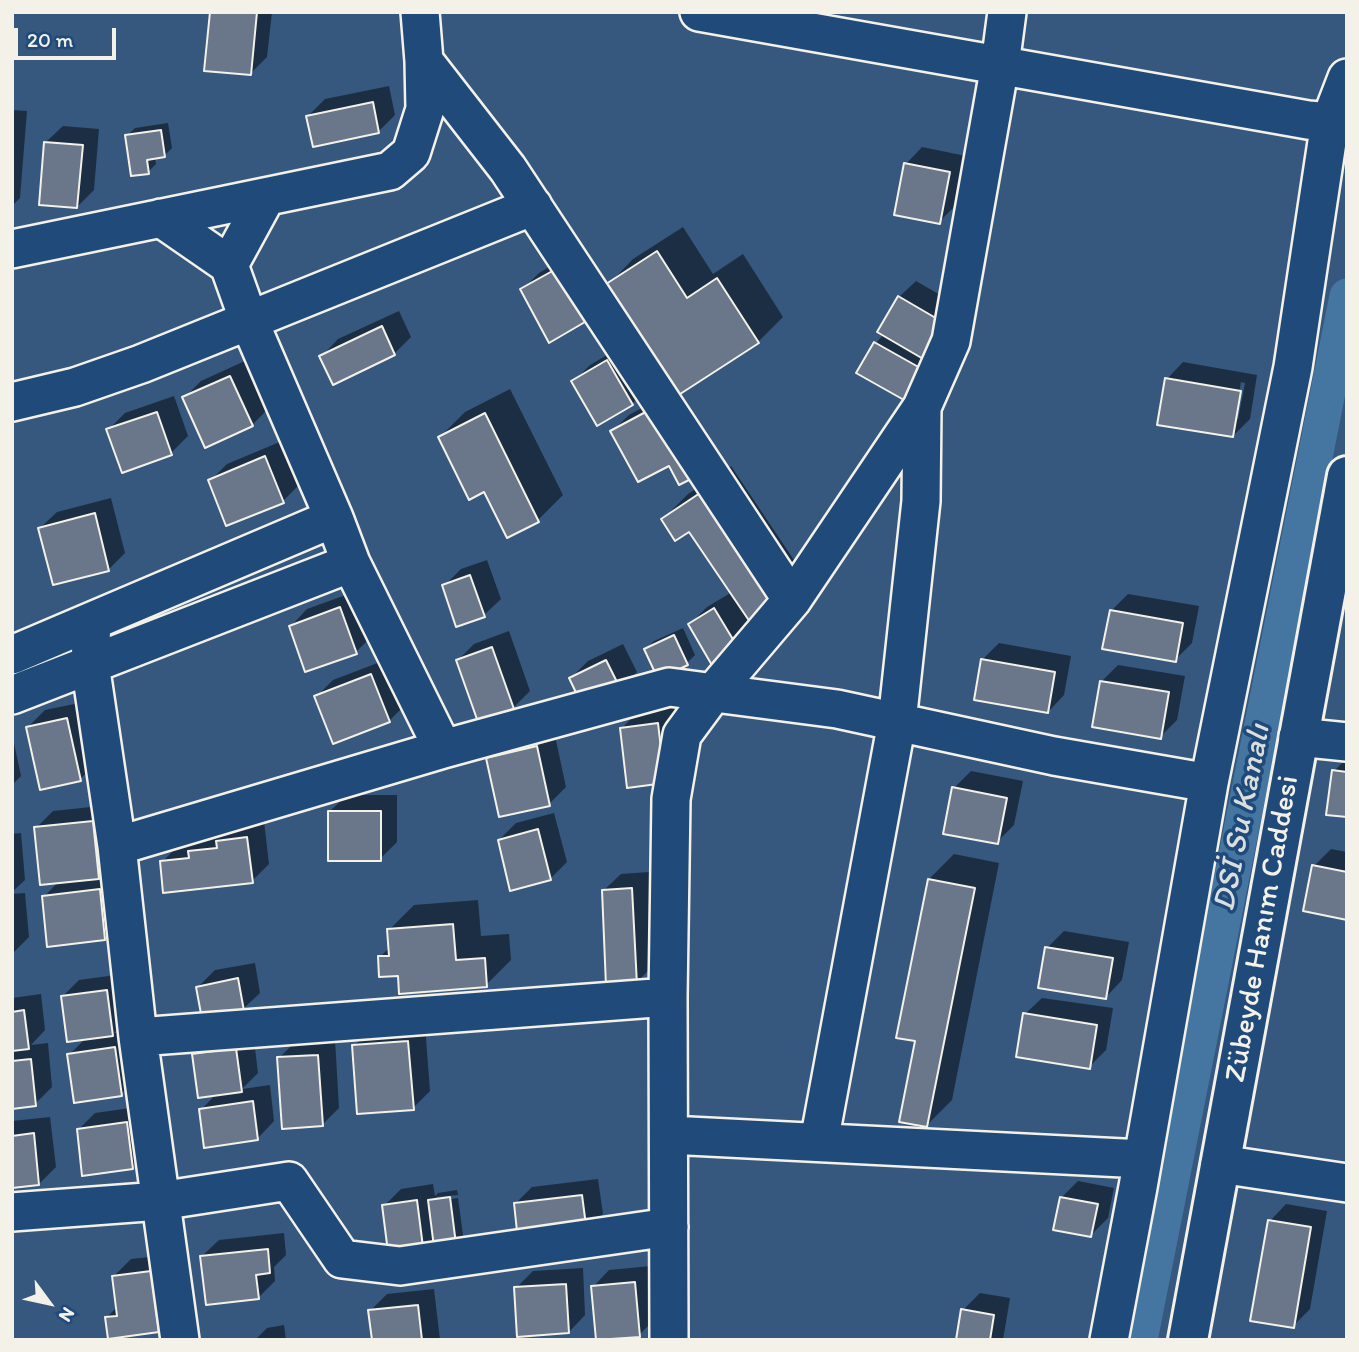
<!DOCTYPE html>
<meta charset="utf-8">
<style>
body{margin:0}
#map{position:relative;width:1359px;height:1352px;overflow:hidden;background:#36577e;font-family:Itim,sans-serif}
canvas{display:block}
.frame{position:absolute;inset:0;border:14px solid #f4f1e8;pointer-events:none}
.north{position:absolute;left:14px;top:1268px;width:70px;height:70px;-webkit-text-stroke:5px #1f4a7a;paint-order:stroke;rotate:123deg;font-size:19px;font-weight:700;line-height:28px;text-align:center;color:#f4f1e8}
.north::after{content:'';display:block;margin:auto;width:24px;height:32px;background:#f4f1e8;clip-path:polygon(50% 0,100% 100%,50% 72%,0 100%)}
.scale{position:absolute;left:14px;top:28px;width:102px;height:32px;box-sizing:border-box;border:4px solid #f4f1e8;border-top:0;padding-left:9px;font-size:21px;line-height:24px;white-space:nowrap;color:#f4f1e8;-webkit-text-stroke:5px #1f4a7a;paint-order:stroke}
</style>
<div id="map">
<canvas width="1359" height="1352"></canvas>
<div class="frame"></div>
<div class="north">N</div>
<div class="scale">20 m</div>
</div>
<script>
const context = document.querySelector('canvas').getContext('2d');
context.lineJoin = 'round';
function fill(path, color) { context.fillStyle = color; context.fill(path, 'evenodd'); }
const shape = rows => new Path2D(rows.map(r => 'M' + r).join(''));
function strokePath(path, color, width, dash) { context.strokeStyle = color; context.lineWidth = width; context.lineCap = dash ? 'butt' : 'round'; context.setLineDash(dash || []); context.stroke(path); }
function label(font, color, halo, rows, align = 'center') {
  context.font = font + ' Itim,sans-serif'; context.lineWidth = 7; context.setLineDash([]); context.textBaseline = 'middle'; context.strokeStyle = halo; context.fillStyle = color; for (const [text, x, y, turn = 0] of rows) {
    context.save(); context.translate(x, y); context.rotate((+turn || 0) * Math.PI / 180); context.textAlign = isNaN(turn) ? turn : align; if (halo) context.strokeText(text, 0, 0); context.fillText(text, 0, 0); context.restore();
  }
}
fill(shape([
 [212,12,272,12,267,57,250,74],
 [389,86,395,115,378,132,308,116,325,99],
 [12,110,27,111,20,198,12,206],
 [168,123,172,148,164,156,155,157,156,164,148,172,127,136,135,128],
 [63,126,99,129,94,190,77,207,46,142],
 [922,147,966,156,956,205,939,222,906,164],
 [683,227,713,274,743,254,783,317,758,342,608,285,633,259],
 [573,253,601,304,584,321,522,290,539,273],
 [916,281,961,307,920,381,904,398,858,372,876,343,884,334,899,297],
 [399,311,411,337,394,354,334,382,322,356,338,339],
 [624,345,649,387,632,404,573,382,590,365],
 [247,360,269,408,252,425,184,398,201,381],
 [1183,362,1257,375,1250,419,1233,436,1167,379],
 [1241,382,1245,383,1238,419,1235,419],
 [510,389,563,495,538,520,508,536,485,490,440,437,465,412],
 [673,391,669,464,612,431,629,415],
 [174,396,188,436,171,453,108,430,125,413],
 [282,441,300,484,283,501,210,481,227,464],
 [731,466,804,575,779,600,748,621,755,633,739,650,690,624,707,607,732,592,690,529,663,519,688,494],
 [111,498,125,553,108,570,40,528,57,512],
 [487,560,501,599,484,615,444,586,461,569],
 [357,591,373,635,356,652,291,626,307,609],
 [1128,594,1199,606,1192,643,1175,660,1111,611],
 [683,628,695,655,687,663,646,649,654,641],
 [509,631,530,691,513,708,458,660,474,644],
 [999,643,1071,656,1064,695,1048,712,982,660],
 [623,644,637,672,620,688,571,678,588,661],
 [388,659,406,704,389,721,316,697,333,680],
 [1118,665,1185,676,1177,720,1160,737,1101,682],
 [84,702,97,763,80,779,28,727,45,710],
 [674,707,681,765,621,729,638,712],
 [554,731,566,787,549,804,488,758,505,741],
 [12,734,21,776,12,785],
 [1347,758,1347,816,1334,771],
 [971,771,1023,781,1014,825,997,842,954,788],
 [347,795,397,795,397,842,380,859,330,811],
 [110,805,115,861,101,875,116,873,121,921,104,938,44,897,59,881,36,828,53,811],
 [554,813,567,862,550,879,499,840,516,823],
 [264,821,269,864,252,881,162,862,179,845,199,843,206,835,227,833,235,825],
 [21,833,25,880,12,892,12,834],
 [1331,849,1347,852,1347,919,1314,866],
 [954,854,999,863,952,1100,927,1125,917,1040,929,879],
 [649,872,653,966,636,983,604,890,621,874],
 [25,893,29,937,12,954,12,894],
 [478,900,481,936,509,934,511,960,486,985,399,974,380,957,390,947,389,930,414,905],
 [1064,931,1129,942,1122,980,1106,997,1047,948],
 [255,963,260,993,243,1009,198,987,215,970],
 [123,974,130,1018,114,1033,131,1031,138,1078,121,1094,69,1055,86,1038,62,997,79,980],
 [41,994,45,1030,31,1045,48,1043,52,1087,35,1104,12,1107,12,998],
 [1042,998,1113,1008,1106,1050,1089,1067,1025,1014],
 [425,1025,430,1091,413,1108,354,1046,371,1029],
 [253,1032,258,1073,242,1089,270,1085,274,1121,258,1138,201,1110,217,1093,194,1054,211,1038],
 [335,1039,339,1108,322,1125,279,1058,296,1041],
 [144,1106,149,1150,132,1167,78,1130,95,1113],
 [50,1117,56,1167,39,1184,12,1186,12,1121],
 [598,1179,603,1214,586,1231,515,1204,532,1187],
 [1078,1181,1114,1188,1108,1218,1091,1235,1061,1198],
 [433,1184,435,1196,438,1193,457,1190,458,1195,436,1197,436,1201,458,1198,464,1242,424,1253,384,1206,401,1189],
 [1286,1204,1327,1211,1310,1309,1293,1326,1270,1221],
 [284,1233,286,1255,274,1267,275,1281,258,1298,202,1256,219,1240],
 [168,1255,175,1314,158,1331,107,1317,117,1307,114,1276,131,1259],
 [651,1266,656,1318,639,1335,593,1287,609,1270],
 [583,1268,585,1315,569,1332,516,1288,533,1271],
 [434,1289,440,1340,373,1340,370,1311,387,1294],
 [980,1293,1010,1298,1003,1340,958,1340,963,1310],
 [284,1325,286,1340,255,1340,267,1328]
]), '#0007');
strokePath(shape([
 [1140,1340,1347,296]
]), '#4576a2', 35);
const building = shape([
 [210,12,257,12,251,75,204,71,210,12],
 [373,102,379,133,313,147,306,116,373,102],
 [161,130,165,157,147,160,149,174,131,176,125,135,161,130],
 [44,142,83,145,77,208,39,205,44,142],
 [904,163,950,172,940,224,894,215,904,163],
 [657,251,687,298,717,278,759,343,677,396,606,284,657,251],
 [556,269,585,322,549,343,520,289,556,269],
 [898,296,946,324,925,360,877,332,898,296],
 [382,326,395,355,333,385,319,356,382,326],
 [874,342,922,369,904,400,856,373,874,342],
 [607,360,633,405,597,426,571,381,607,360],
 [230,376,253,426,205,448,182,397,230,376],
 [1165,378,1241,391,1233,437,1157,425,1165,378],
 [655,407,693,478,679,485,669,466,638,482,610,431,655,407],
 [157,412,172,455,122,473,106,429,157,412],
 [485,413,539,522,507,538,484,492,469,500,438,437,485,413],
 [265,456,284,503,226,526,208,480,265,456],
 [706,489,781,602,750,622,689,532,675,541,661,519,706,489],
 [95,513,109,571,53,585,38,528,95,513],
 [470,575,485,617,456,627,442,585,470,575],
 [340,607,357,654,305,672,289,626,340,607],
 [714,608,740,651,713,667,688,624,714,608],
 [1110,610,1183,623,1176,662,1102,649,1110,610],
 [674,635,688,665,658,679,644,649,674,635],
 [492,647,514,709,478,722,456,660,492,647],
 [981,659,1055,672,1048,713,974,700,981,659],
 [606,660,621,690,583,707,569,678,606,660],
 [371,674,390,722,333,744,314,696,371,674],
 [1100,681,1169,692,1161,739,1092,727,1100,681],
 [67,718,81,781,40,790,26,727,67,718],
 [658,723,665,783,627,788,620,728,658,723],
 [537,746,550,806,499,817,486,758,537,746],
 [1332,770,1347,772,1347,817,1326,815,1332,770],
 [952,787,1007,798,998,844,943,834,952,787],
 [328,811,381,811,381,861,328,861,328,811],
 [93,821,99,879,40,885,34,827,93,821],
 [538,829,551,880,510,891,498,840,538,829],
 [247,837,253,883,163,893,160,861,189,858,188,851,217,848,216,841,247,837],
 [1312,865,1347,872,1347,920,1303,911,1312,865],
 [928,879,975,888,927,1127,899,1122,915,1041,896,1038,928,879],
 [632,888,637,985,606,986,602,890,632,888],
 [100,889,105,940,47,947,42,896,100,889],
 [453,924,456,960,485,958,487,987,399,994,398,976,379,977,378,956,389,956,387,929,453,924],
 [1045,947,1113,958,1106,999,1038,988,1045,947],
 [238,978,244,1011,202,1019,196,987,238,978],
 [107,990,113,1036,67,1042,61,996,107,990],
 [24,1010,29,1049,12,1051,12,1012,24,1010],
 [1023,1013,1097,1025,1090,1069,1016,1057,1023,1013],
 [408,1041,414,1110,357,1114,352,1045,408,1041],
 [115,1047,122,1096,74,1103,67,1054,115,1047],
 [236,1048,242,1092,198,1098,192,1054,236,1048],
 [318,1055,323,1126,282,1129,277,1057,318,1055],
 [31,1059,36,1106,12,1109,12,1061,31,1059],
 [253,1101,258,1140,204,1148,199,1109,253,1101],
 [127,1122,133,1169,82,1176,77,1129,127,1122],
 [34,1133,39,1185,12,1188,12,1136,34,1133],
 [582,1195,587,1233,518,1241,514,1203,582,1195],
 [450,1197,457,1252,435,1255,428,1200,450,1197],
 [1060,1197,1098,1204,1091,1237,1053,1230,1060,1197],
 [417,1200,424,1255,389,1260,382,1205,417,1200],
 [1268,1220,1311,1227,1294,1328,1250,1321,1268,1220],
 [268,1249,270,1273,256,1275,259,1299,206,1305,200,1256,268,1249],
 [151,1271,159,1332,108,1339,105,1317,117,1316,112,1276,151,1271],
 [635,1282,640,1337,596,1340,591,1286,635,1282],
 [566,1284,569,1333,517,1337,514,1287,566,1284],
 [418,1305,422,1340,372,1340,368,1310,418,1305],
 [961,1309,994,1315,990,1340,956,1340,961,1309]
]);
fill(building, '#6a7689');
strokePath(building, '#f4f1e8', 2);
const minor = shape([
 [699,12,1308,120,1330,122,1347,78],
 [424,61,508,169,792,600],
 [161,218,229,265,249,321,334,518,351,563,443,749],
 [12,249,390,171,411,153,425,109,424,61,420,12],
 [229,265,266,197],
 [12,402,75,387,141,364,533,206],
 [92,621,90,664,117,846,138,1037,180,1340],
 [12,655,334,518],
 [12,695,351,563],
 [1298,737,1347,742],
 [117,846,443,749,669,687,837,709,1054,756,1209,783],
 [138,1037,668,997],
 [669,1135,1143,1159],
 [819,1142,897,722,921,501,922,407],
 [1220,1164,1347,1183],
 [12,1212,160,1201,289,1181,342,1259,400,1266,669,1227],
 [669,1340,668,997,671,799,682,735,713,693,792,600,922,407,951,341,1000,65,1007,12],
 [1109,1340,1138,1187,1209,783,1293,367,1330,122]
]);
const tertiary = shape([
 [1188,1340,1347,476]
]);
strokePath(minor, '#f4f1e8', 42);
strokePath(tertiary, '#f4f1e8', 44);
strokePath(minor, '#1f4a7a', 37);
strokePath(tertiary, '#1f4a7a', 38);
label('30px', '#f4f1e8', '#1f4a7a', [
 ["Zübeyde Hanım Caddesi",1263,929,-80]
]);
label('italic 32px', '#dadfde', '#1f4a7a', [
 ["DSİ Su Kanalı",1243,818,-79]
]);
</script>
